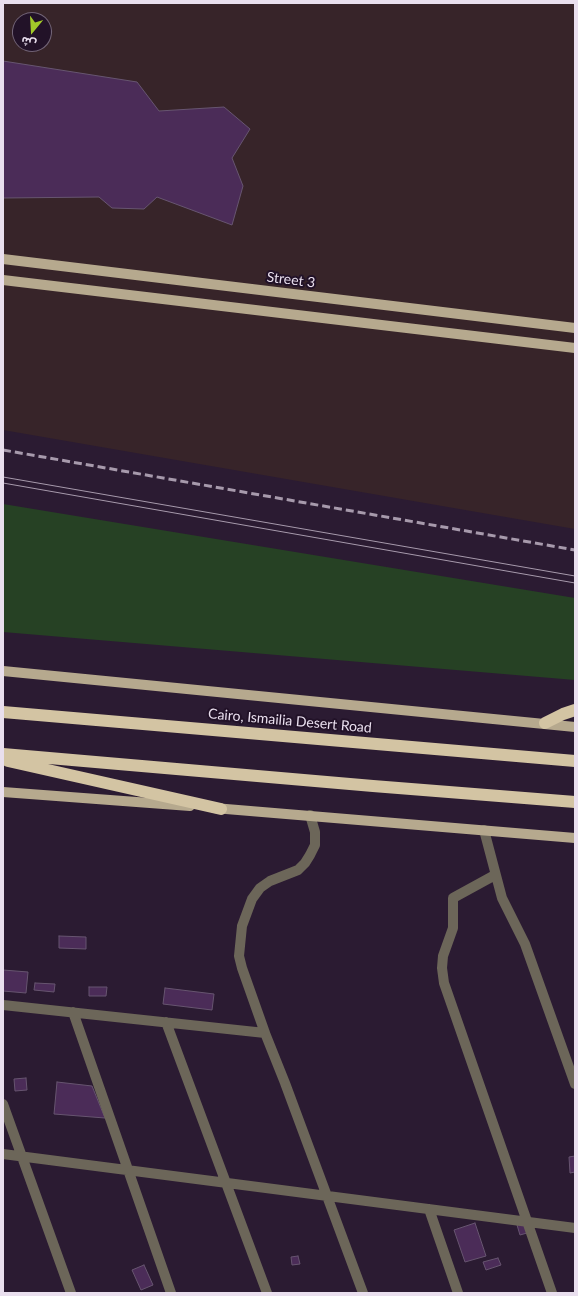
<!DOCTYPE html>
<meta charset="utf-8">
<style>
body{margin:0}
#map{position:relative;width:578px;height:1296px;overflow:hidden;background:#2b1b32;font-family:Lato,"Noto Sans Arabic",sans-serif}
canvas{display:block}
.frame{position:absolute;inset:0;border:4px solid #e9dfee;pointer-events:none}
.north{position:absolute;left:12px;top:12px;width:40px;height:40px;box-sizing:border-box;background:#221228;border:1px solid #726477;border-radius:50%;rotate:198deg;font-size:11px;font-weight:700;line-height:16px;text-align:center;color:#e9dfee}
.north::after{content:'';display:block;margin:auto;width:14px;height:18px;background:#a2c929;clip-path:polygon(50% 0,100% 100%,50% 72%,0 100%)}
</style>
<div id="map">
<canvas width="578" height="1296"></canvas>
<div class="frame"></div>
<div class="north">ش</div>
</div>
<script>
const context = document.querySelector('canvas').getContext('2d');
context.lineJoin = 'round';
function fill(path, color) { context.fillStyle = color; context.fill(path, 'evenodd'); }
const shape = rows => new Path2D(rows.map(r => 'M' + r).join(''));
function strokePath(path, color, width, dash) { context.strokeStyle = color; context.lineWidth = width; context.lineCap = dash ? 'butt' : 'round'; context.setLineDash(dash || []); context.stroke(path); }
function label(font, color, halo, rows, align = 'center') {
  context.font = font + ' Lato,sans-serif'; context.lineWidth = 4; context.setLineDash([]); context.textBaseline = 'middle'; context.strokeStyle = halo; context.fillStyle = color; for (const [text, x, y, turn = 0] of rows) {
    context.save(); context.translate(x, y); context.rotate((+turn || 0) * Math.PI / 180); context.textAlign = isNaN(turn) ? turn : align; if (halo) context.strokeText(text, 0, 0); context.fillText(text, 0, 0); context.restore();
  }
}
fill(shape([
 [3,3,575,3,575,529,3,430],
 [20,20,44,20,44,44,20,44]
]), '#372429');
fill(shape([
 [3,504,575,598,575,680,3,632]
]), '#264124');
const building = shape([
 [3,61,137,82,159,111,224,107,250,129,232,158,243,186,232,225,157,197,144,209,112,208,99,197,3,198,3,61],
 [59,936,86,937,86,949,59,948,59,936],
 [3,970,28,972,26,993,3,991,3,970],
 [35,983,55,984,54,992,34,990,35,983],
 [89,987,107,987,106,996,89,996,89,987],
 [165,988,214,994,212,1010,163,1004,165,988],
 [26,1078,27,1090,15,1091,14,1079,26,1078],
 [57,1082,92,1086,105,1118,54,1114,57,1082],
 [575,1156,575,1172,570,1173,569,1157,575,1156],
 [524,1222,527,1233,520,1235,517,1225,524,1222],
 [475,1223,486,1256,465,1262,454,1230,475,1223],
 [298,1256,300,1264,292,1265,291,1257,298,1256],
 [498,1258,501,1265,486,1270,483,1262,498,1258],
 [144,1265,153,1285,141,1290,132,1270,144,1265]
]);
fill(building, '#4b2c58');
strokePath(building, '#675570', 1);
strokePath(shape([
 [484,830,502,898,525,944,575,1084],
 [495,875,453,898,453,928,443,956,442,968,444,983,552,1293],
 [3,1005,265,1033,285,1083,363,1293],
 [73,1012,171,1293],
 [166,1022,267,1293],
 [265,1033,242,968,239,956,242,926,252,899,260,888,270,881,298,870,305,863,310,855,315,845,315,832,310,815],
 [3,1104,71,1293],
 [3,1154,575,1228],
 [429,1209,458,1293]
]), '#6c6659', 10);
strokePath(shape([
 [3,259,575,328],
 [3,280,575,348],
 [3,671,575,727],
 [3,792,190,806],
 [214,808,575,838]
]), '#b6a98e', 10);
strokePath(shape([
 [3,712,575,761],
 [545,723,563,714,575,710],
 [3,754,373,786,575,802],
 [8,761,221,809]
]), '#d3c4a3', 12);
strokePath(shape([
 [3,477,575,576],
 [3,483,575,583]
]), '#a79aac', 1);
strokePath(shape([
 [3,450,575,550]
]), '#a79aac', 3, [8, 4]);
label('14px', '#e9dfee', '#221228', [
 ["Street 3",291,280,7],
 ["Cairo, Ismailia Desert Road",290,721,5]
]);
</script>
